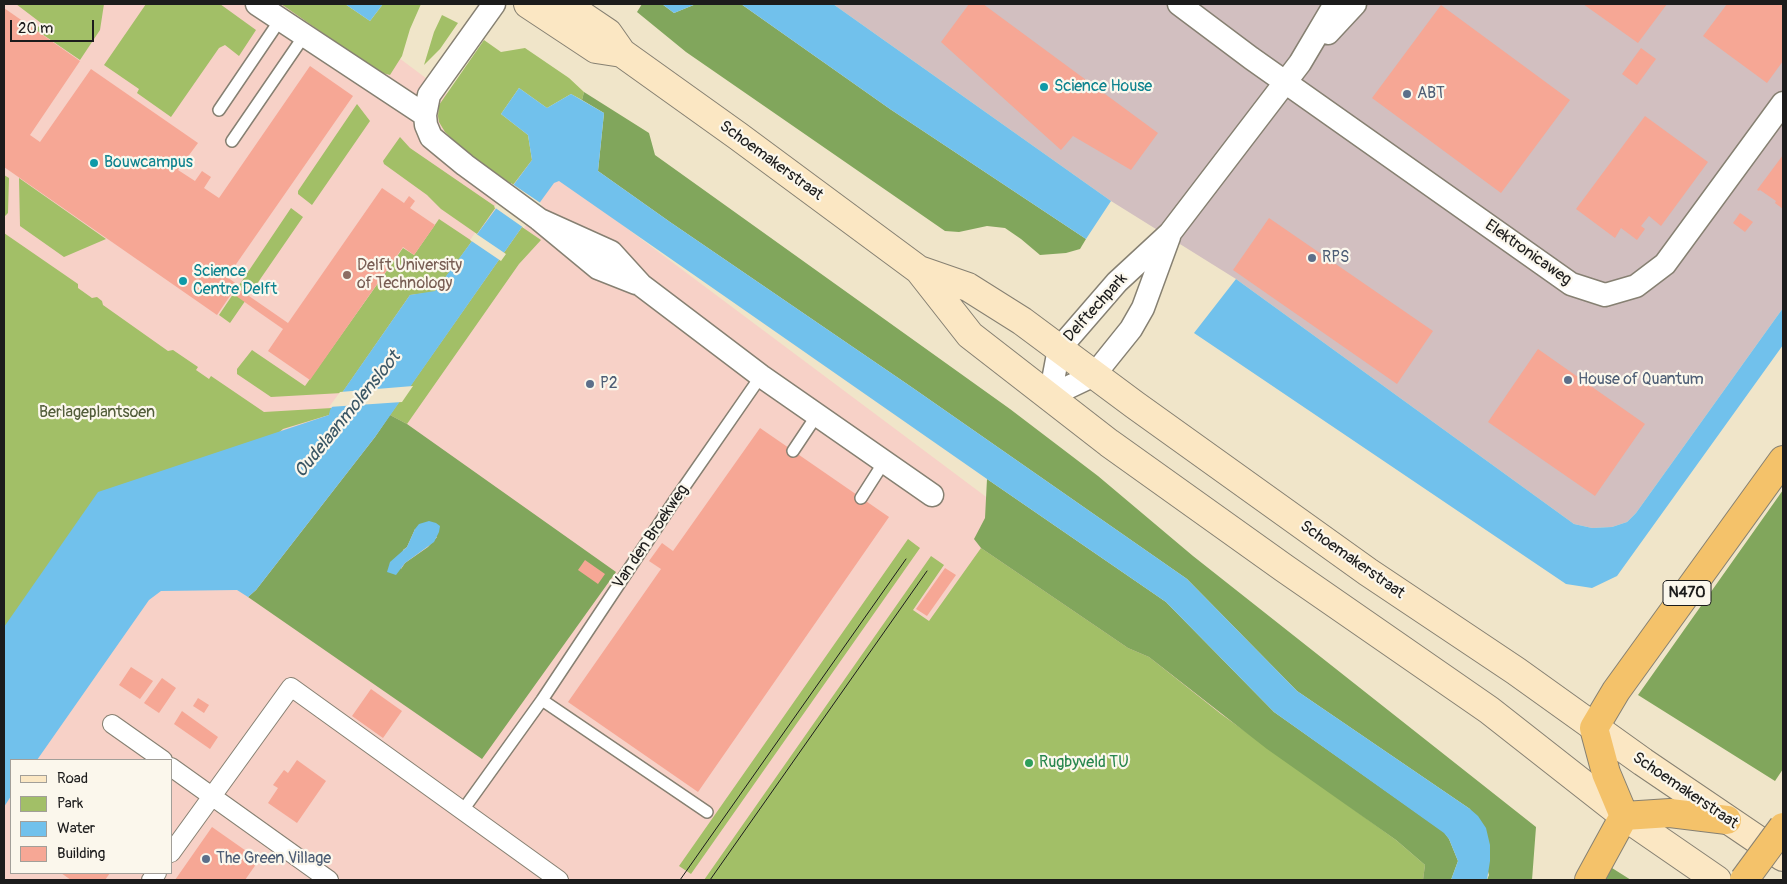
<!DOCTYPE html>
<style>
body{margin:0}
#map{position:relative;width:1787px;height:884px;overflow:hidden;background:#f0e5c9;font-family:Pangolin,sans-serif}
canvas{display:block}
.frame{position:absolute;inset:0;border:5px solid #1c1c1c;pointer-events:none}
.legend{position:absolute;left:10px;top:759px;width:162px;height:115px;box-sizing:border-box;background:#fbf7ec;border:1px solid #a29f99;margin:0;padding:6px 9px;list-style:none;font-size:15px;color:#1c1c1c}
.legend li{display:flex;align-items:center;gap:10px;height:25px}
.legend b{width:25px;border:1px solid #a29f99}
.scale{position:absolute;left:10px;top:20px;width:84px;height:22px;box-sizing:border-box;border:2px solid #1c1c1c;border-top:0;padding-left:6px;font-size:15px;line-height:18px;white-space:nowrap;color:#1c1c1c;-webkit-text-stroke:4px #fbf7ec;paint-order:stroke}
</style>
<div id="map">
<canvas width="1787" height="884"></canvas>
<div class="frame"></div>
<ul class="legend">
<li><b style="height:6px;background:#fbe7c3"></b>Road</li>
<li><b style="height:14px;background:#a2bf67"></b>Park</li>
<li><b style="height:14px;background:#71c1ec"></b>Water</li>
<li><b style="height:14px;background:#f6a795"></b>Building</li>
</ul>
<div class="scale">20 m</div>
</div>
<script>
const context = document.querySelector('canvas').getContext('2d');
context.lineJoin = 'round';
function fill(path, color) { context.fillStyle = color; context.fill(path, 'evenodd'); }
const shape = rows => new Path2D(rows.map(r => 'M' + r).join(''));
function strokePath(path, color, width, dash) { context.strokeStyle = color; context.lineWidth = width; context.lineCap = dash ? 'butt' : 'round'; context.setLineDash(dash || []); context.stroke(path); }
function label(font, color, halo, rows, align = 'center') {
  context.font = font + ' Pangolin,sans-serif'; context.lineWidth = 4.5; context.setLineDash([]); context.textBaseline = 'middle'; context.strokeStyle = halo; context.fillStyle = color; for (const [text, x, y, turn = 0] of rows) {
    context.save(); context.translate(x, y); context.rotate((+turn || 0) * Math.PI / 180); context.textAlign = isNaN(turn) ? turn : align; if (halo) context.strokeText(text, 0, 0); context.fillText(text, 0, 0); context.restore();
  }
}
fill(shape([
 [4,4,321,4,375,40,1005,511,1438,880,4,880],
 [11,760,171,760,171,873,11,873]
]), '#f7d1c7');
fill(shape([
 [833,4,1783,4,1783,308,1636,513,1627,522,1612,527,1592,528,1574,524,1236,279,1111,201]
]), '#d2bfc0');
fill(shape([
 [16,4,104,4,100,30,80,60,36,30,41,23],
 [146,4,220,4,256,30,239,56,225,45,219,48,171,117,137,93,139,89,104,65],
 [281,4,345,4,370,21,383,4,421,4,410,29,402,56,390,75,379,72],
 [442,15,458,23,440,49,424,65,434,32],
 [484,40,501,52,525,48,569,78,584,92,582,100,571,94,547,108,519,88,501,114,528,135,532,160,513,185,466,152,445,132,439,122,438,116,439,105],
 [357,104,370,121,312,205,298,194,298,191],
 [400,137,410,148,496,207,477,234,441,209,427,195,384,164,383,161],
 [4,175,9,178,8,213,5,216],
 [19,178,106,239,64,257,20,226],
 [291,208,303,217,230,323,219,315],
 [439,219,472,241,435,292,410,295,342,393,271,397,237,374,237,369,252,350,305,386,403,248,414,255],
 [522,227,541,240,519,264,407,424,390,415],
 [4,233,78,284,78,288,92,298,97,297,102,301,103,305,168,351,173,350,198,367,196,370,209,379,211,376,264,412,332,408,329,415,283,429,4,665],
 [908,539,920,548,691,874,679,866],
 [981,548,1128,648,1149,657,1221,714,1396,840,1425,865,1423,880,704,880,931,556,944,565,913,610,929,621]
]), '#a2bf67');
fill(shape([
 [642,4,662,4,674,13,696,4,741,4,890,109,1086,239,1080,249,1066,253,1040,255,1021,239,1005,228,987,226,959,232,945,231,686,52,637,12],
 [584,92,649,133,655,155,1010,409,1098,476,1193,556,1536,827,1532,880,1487,880,1489,875,1470,809,1297,691,1187,579,910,386,670,222,598,171,604,113,582,100],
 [390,415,407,424,616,572,482,759,248,597,256,590,375,437],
 [415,529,437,537,428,547,405,563,401,569,403,550,407,547],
 [987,479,1166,602,1274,712,1444,832,1449,839,1458,861,1451,880,1423,880,1425,865,1396,840,1267,749,1149,657,1128,648,981,548,974,539,985,518],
 [1783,490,1783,769,1775,781,1638,695],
 [1612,868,1631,880,1604,880]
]), '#81a65c');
fill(shape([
 [345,4,383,4,370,21],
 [662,4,696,4,674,13],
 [741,4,833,4,1111,201,1086,239,890,109],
 [519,88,547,108,571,94,604,113,598,171,670,222,910,386,1187,579,1297,691,1470,809,1478,816,1486,828,1490,845,1490,861,1487,880,1451,880,1458,861,1449,839,1444,833,1274,712,1166,602,987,479,559,181,554,183,522,227,375,437,256,590,248,597,237,590,161,591,149,600,37,760,11,760,11,796,4,807,4,627,98,492,329,415,330,410,410,295,435,291,532,160,528,135,501,114],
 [1236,279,1574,524,1592,528,1612,527,1627,522,1636,513,1783,308,1783,345,1617,576,1592,588,1566,584,1194,333],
 [429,521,436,523,440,526,439,532,434,542,405,563,396,575,387,572,390,562,407,547,415,529,419,524]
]), '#71c1ec');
fill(shape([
 [511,183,542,204,524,228,494,207],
 [475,233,506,254,501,261,470,240],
 [413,386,402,402,329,407,340,392]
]), '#f0e5c9');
fill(shape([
 [969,4,983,4,1158,133,1131,170,1073,136,1061,150,941,42],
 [1583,4,1667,4,1638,43],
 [1727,4,1783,4,1783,61,1767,83,1703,36],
 [1441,5,1570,100,1501,193,1372,98],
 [4,8,80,61,30,135,40,142,91,69,198,143,178,170,195,181,202,171,211,177,204,188,219,198,310,66,353,96,232,270,228,267,223,274,238,285,236,287,288,323,382,188,404,203,409,196,415,201,410,208,435,225,414,255,403,247,310,380,268,351,283,329,260,313,232,293,217,315,4,167],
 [1641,48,1656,59,1637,85,1622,74],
 [1645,116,1708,162,1661,226,1649,216,1641,226,1645,229,1637,240,1621,228,1615,238,1576,209],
 [1783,155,1783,209,1775,203,1776,201,1760,190,1759,191,1757,190],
 [1740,213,1753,222,1745,232,1733,223],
 [1269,218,1433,331,1397,384,1233,270],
 [1538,349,1645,424,1595,496,1488,422],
 [760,428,889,517,698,792,568,702,661,569,649,561,662,543,673,551],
 [585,560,605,574,598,584,578,570],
 [945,568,956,575,927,616,916,609],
 [131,667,153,681,140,699,119,685],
 [162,678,176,688,159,713,144,703],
 [371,689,402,711,383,738,352,716],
 [198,698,209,705,204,713,193,706],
 [182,711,218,737,210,749,174,724],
 [297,760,326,781,297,823,268,803,278,788,273,785,284,770,288,773],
 [212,827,259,860,245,880,175,880],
 [61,873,110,873,105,880,71,880]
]), '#f6a795');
const service = shape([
 [219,110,280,20],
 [232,141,304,36],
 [793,451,817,415],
 [861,498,884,462],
 [542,700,707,812],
 [463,810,542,700,675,500,761,376]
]);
const pedestrian = shape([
 [112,724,163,760],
 [171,767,329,880],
 [171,853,291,687,559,880],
 [151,880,157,873]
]);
const minor = shape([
 [257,4,425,115],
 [494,4,429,95,425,115,426,125,431,137,465,165,540,220,598,268,636,283],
 [1179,4,1251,58,1571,284,1605,295,1636,286,1665,264,1783,103],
 [1328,33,1355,4],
 [540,220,611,252,641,285,761,376,932,495],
 [1050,396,1059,349,1117,282,1170,233,1300,63,1335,4],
 [1050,396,1094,375,1131,329,1143,308,1169,237]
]);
const secondary = shape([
 [528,4,596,49,622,53],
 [565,4,608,33,622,53,738,136,919,270,970,335,1109,443,1284,568,1489,710,1624,816,1717,880],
 [919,270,968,287,1022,321,1135,405,1368,572,1516,671,1643,762,1783,857]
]);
const trunk = shape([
 [1624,816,1606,773,1594,728,1616,691,1783,460],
 [1624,816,1670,813,1727,820],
 [1589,880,1624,816]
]);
strokePath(service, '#868072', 14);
strokePath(pedestrian, '#868072', 20);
strokePath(minor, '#868072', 25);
strokePath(secondary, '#868072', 30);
strokePath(trunk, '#868072', 30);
strokePath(service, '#fff', 11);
strokePath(pedestrian, '#fff', 18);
strokePath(minor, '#fff', 22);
strokePath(secondary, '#fbe7c3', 28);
strokePath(trunk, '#f4c26a', 28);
strokePath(shape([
 [680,880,906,559],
 [710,880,927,571]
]), '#1c1c1c', 1);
const trunkBridge = shape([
 [1744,880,1783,827]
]);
strokePath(trunkBridge, '#868072', 30, []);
strokePath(trunkBridge, '#f4c26a', 28);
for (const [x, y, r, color] of [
 [1044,87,5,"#0f9aa8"],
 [1407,94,5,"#5c6f8a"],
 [94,163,5,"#0f9aa8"],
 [1312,258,5,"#5c6f8a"],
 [347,275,5,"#8d6e63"],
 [183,281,5,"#0f9aa8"],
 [1568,380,5,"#5c6f8a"],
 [590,384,5,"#5c6f8a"],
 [1029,763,5,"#2e9e5b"],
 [206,859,5,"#5c6f8a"]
]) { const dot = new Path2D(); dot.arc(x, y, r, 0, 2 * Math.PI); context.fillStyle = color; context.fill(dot); strokePath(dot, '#fbf7ec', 2); }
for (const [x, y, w] of [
 [1687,593,48]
]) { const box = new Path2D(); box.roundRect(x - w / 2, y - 12.5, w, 25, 4); context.fillStyle = '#fbf7ec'; context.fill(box); strokePath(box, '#1c1c1c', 1); }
label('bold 15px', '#1c1c1c', null, [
 ["N470",1687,593]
]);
label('16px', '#0d838f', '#fbf7ec', [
 ["Science House",1054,87],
 ["Bouwcampus",104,163],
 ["Science",193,272],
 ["Centre Delft",193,290]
], 'left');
label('16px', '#4e5e75', '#fbf7ec', [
 ["ABT",1417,94],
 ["RPS",1322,258],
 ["House of Quantum",1578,380],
 ["P2",600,384],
 ["The Green Village",216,859]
], 'left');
label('16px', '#1c1c1c', '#fbf7ec', [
 ["Schoemakerstraat",771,161,36],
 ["Elektronicaweg",1528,253,35],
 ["Delftechpark",1096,308,-48],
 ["Van den Broekweg",651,537,-56],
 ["Schoemakerstraat",1352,560,35],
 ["Schoemakerstraat",1685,791,34]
]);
label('16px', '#785e54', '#fbf7ec', [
 ["Delft University",357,266],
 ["of Technology",357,284]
], 'left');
label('16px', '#525d3a', '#fbf7ec', [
 ["Berlageplantsoen",97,413]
]);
label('16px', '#27864d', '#fbf7ec', [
 ["Rugbyveld TU",1039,763]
], 'left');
label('italic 18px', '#3a5665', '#fbf7ec', [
 ["Oudelaanmolensloot",348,415,-51]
]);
</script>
